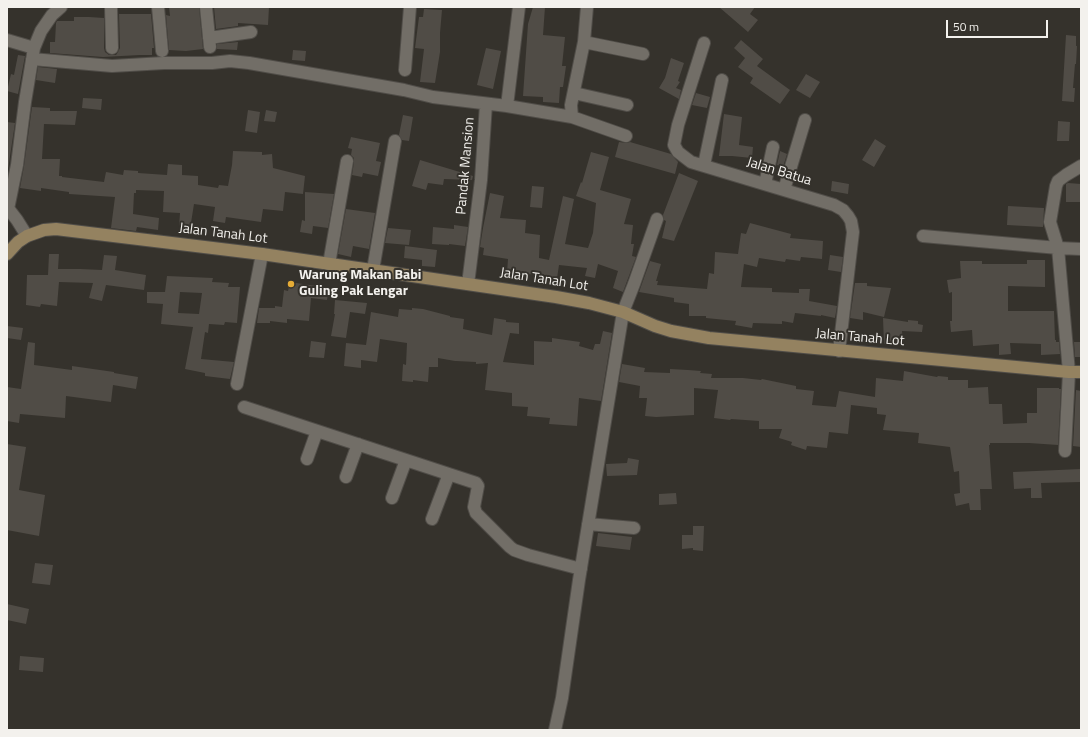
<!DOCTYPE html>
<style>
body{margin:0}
#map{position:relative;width:1088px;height:737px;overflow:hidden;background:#35322c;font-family:"Titillium Web",sans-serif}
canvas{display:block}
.frame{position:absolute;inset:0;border:8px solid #f3f1ed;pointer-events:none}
.scale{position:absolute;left:946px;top:20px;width:102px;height:18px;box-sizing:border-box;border:2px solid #f3f1ed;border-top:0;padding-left:5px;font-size:12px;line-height:14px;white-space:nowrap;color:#f3f1ed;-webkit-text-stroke:3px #35322c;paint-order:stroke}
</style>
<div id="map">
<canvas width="1088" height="737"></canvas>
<div class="frame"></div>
<div class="scale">50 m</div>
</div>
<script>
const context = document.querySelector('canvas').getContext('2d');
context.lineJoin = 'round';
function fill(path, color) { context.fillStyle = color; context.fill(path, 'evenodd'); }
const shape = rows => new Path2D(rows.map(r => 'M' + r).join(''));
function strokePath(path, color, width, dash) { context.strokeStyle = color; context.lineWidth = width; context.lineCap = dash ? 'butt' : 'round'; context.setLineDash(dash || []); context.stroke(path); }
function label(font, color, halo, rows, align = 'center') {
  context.font = font + ' "Titillium Web",sans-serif'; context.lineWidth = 4; context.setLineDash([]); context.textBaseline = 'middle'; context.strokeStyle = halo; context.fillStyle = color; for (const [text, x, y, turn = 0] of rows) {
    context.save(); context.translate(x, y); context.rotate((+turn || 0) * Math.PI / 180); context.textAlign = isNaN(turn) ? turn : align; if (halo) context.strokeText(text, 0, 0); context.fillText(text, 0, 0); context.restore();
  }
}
fill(shape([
 [169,7,199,7,203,49,186,51,169,50,166,15,170,16],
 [214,7,269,7,268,25,238,23,238,26,216,29],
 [533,7,545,7,543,35,565,37,562,66,566,66,563,87,560,87,559,103,543,102,543,97,523,96,528,24],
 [719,7,755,7,750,14,758,20,748,32],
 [424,9,442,10,440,33,440,52,435,83,420,82,424,49,415,48,419,17,423,17],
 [119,14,151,14,154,48,152,48,152,55,140,55,103,57,50,53,50,42,55,42,56,23,57,21,74,21,74,17,89,17,104,18,104,48,105,52,109,55,116,55,118,52,120,48],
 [1066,35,1076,36,1076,46,1077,46,1076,64,1075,64,1073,88,1075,88,1074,102,1062,101],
 [741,40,763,59,757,66,790,90,780,104,750,83,753,78,738,67,745,58,734,48],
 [238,42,237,50,217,49,217,44],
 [486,48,501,51,493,89,477,85],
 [293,50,306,51,305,61,292,60],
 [18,55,25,56,18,94,7,91,11,74,14,75],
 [671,58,684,63,678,81,680,82,676,88,681,90,679,99,659,88,665,78],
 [38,67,57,69,55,83,36,80],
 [806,74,820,82,810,98,796,90],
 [696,93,710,97,707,108,692,105],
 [83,98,102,99,101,110,82,108],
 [32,107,50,108,50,111,77,111,75,125,44,124,42,159,60,159,59,176,62,176,62,177,104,182,106,172,123,175,124,170,138,171,138,173,167,175,168,164,182,165,182,175,198,176,198,185,218,188,219,185,228,186,232,165,233,151,262,152,262,155,272,154,273,168,305,176,303,194,285,192,283,211,263,209,261,222,226,217,225,223,213,221,215,207,194,204,190,229,179,227,180,213,163,212,164,191,136,190,136,193,134,193,133,214,159,218,158,230,137,227,136,231,111,228,115,197,69,194,69,192,41,188,41,191,20,188,24,166],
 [248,110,260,112,257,133,245,131],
 [266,110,277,112,275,122,264,121],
 [724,114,742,117,739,145,753,147,752,158,732,156,719,156],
 [403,115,413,117,409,141,402,140,399,135],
 [1058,121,1070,122,1069,141,1057,141],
 [7,122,15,123,7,176],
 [351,137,380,143,376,161,381,162,378,176,363,173,362,177,352,175,354,162,354,158,351,155,352,149,348,148],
 [875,139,886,146,874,167,862,160],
 [619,142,627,143,630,142,671,154,678,162,675,174,615,157],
 [780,151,787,154,783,167,777,165],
 [591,152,609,157,600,190,631,199,624,224,633,225,631,244,634,244,632,256,636,257,623,292,613,288,618,271,598,264,595,278,585,276,587,268,559,265,556,285,544,283,545,275,507,273,508,259,483,255,484,248,480,247,483,228,490,193,504,196,500,218,526,220,525,233,540,235,539,258,549,260,563,196,574,199,565,244,588,248,593,233,596,203,576,196,581,182,582,183],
 [420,160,473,176,472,180,444,179,443,185,428,183,426,190,412,186],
 [679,173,698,181,674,241,662,238,666,221,664,220,663,215],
 [832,181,849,184,848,194,831,191],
 [1068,183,1081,184,1081,202,1066,202,1066,184],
 [532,186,544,187,542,208,530,207],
 [305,192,334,194,328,228,313,226,312,234,300,232,302,220,305,221],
 [1008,206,1044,208,1043,227,1007,225],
 [346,209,375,213,369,249,353,246,351,257,338,254],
 [750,223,791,234,790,238,823,241,822,259,801,257,800,261,786,259,785,262,759,258,757,267,744,264,741,287,772,288,772,292,799,293,799,289,810,289,809,301,837,306,835,318,821,315,821,316,795,313,793,323,782,321,782,324,753,323,752,328,735,325,736,321,706,318,706,316,689,316,689,304,674,302,674,298,639,292,650,261,661,264,656,281,658,281,657,285,707,289,709,273,714,274,715,252,738,254,741,233,746,234],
 [454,225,468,227,465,246,449,244,449,245,432,244,433,227,454,229],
 [388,228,411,230,409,245,385,243],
 [405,246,437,250,435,267,422,266,422,260,404,258],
 [49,254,59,254,58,269,80,269,102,270,104,255,117,256,115,270,146,275,144,290,106,285,102,301,89,298,93,283,59,282,57,306,41,304,40,307,26,305,27,275,48,275],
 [830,255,843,257,841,272,828,270],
 [1027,260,1045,260,1045,287,1008,286,1008,311,1054,311,1055,340,1056,340,1056,342,1059,342,1060,354,1041,355,1041,344,1010,343,1011,354,999,355,999,344,973,346,972,330,951,332,950,321,952,321,952,292,949,293,947,280,961,278,960,261,982,261,982,264,1027,264],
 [167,276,213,278,212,282,229,283,228,287,240,287,237,323,225,322,224,325,209,324,208,333,205,332,201,359,234,362,230,379,205,376,205,373,185,369,193,327,161,324,163,304,147,303,147,292,165,292],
 [180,292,202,293,199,314,178,313],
 [290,282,329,288,327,300,311,298,309,321,287,319,287,323,270,321,270,323,257,323,259,308,275,308,275,306,282,307,284,290,288,291],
 [855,283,867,283,867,286,891,288,884,317,863,312,863,320,850,318],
 [335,300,367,303,365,314,350,312,346,338,331,336,335,314,334,314],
 [412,308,423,309,450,316,450,317,464,319,463,329,492,335,494,318,506,320,506,322,519,323,519,334,510,333,503,362,534,365,534,341,552,342,552,338,580,342,579,346,593,350,595,344,600,344,603,331,612,333,601,401,579,398,577,426,549,424,550,418,527,416,528,407,512,406,512,393,485,390,488,363,476,364,476,362,456,361,455,361,438,358,438,367,429,367,428,382,413,380,413,382,402,381,403,364,406,365,407,343,380,339,377,362,361,360,361,368,344,366,346,343,366,345,371,312,398,317,399,309,412,310],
 [883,318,908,322,908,320,918,321,918,324,923,325,922,332,902,331,903,343,884,344],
 [7,326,23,328,21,340,7,338],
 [311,341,326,343,324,358,309,357],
 [28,342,35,343,34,365,72,370,72,366,114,372,114,373,138,377,136,389,113,385,111,402,66,396,65,418,20,414,19,423,7,421,7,387,21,389],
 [1074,342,1081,342,1081,357,1075,357],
 [622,364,645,368,644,372,670,373,670,369,688,370,701,371,700,373,712,374,711,378,743,378,761,380,762,379,796,386,796,389,814,391,812,405,836,407,839,391,875,397,876,378,903,381,904,371,937,377,938,376,948,377,948,380,968,380,968,388,988,387,989,404,1002,404,1003,424,1027,423,1027,413,1037,413,1037,388,1059,388,1059,389,1061,389,1058,445,1029,443,990,443,990,445,989,445,992,489,980,489,981,510,970,510,969,503,956,506,954,494,960,493,959,471,954,472,950,447,918,443,919,433,883,430,886,415,877,414,877,408,851,405,848,434,829,432,827,448,807,446,806,450,791,445,792,442,779,438,782,429,759,429,759,421,731,419,730,420,714,418,718,390,694,388,694,415,656,417,645,416,647,398,639,398,640,386,619,382],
 [1076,390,1081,391,1081,447,1073,446],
 [7,444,26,447,19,490,45,495,39,536,7,530],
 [628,458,639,460,637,475,607,476,606,464,627,463],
 [1081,469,1081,482,1041,483,1042,498,1031,498,1031,488,1014,489,1013,472],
 [676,493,677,504,659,505,659,494],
 [693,526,704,526,703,551,693,550,693,548,682,549,682,535,693,535],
 [598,533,632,537,630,550,596,546],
 [35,563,53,565,50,585,32,583],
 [7,604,29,609,26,624,7,620],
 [20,656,44,658,43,672,19,670]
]), '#504c46');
const street = shape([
 [111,7,112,48],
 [158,7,162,51],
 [206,7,210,47],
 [209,38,251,32],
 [7,40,34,48],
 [584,42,643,54],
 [704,43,678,125,674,145,678,152,691,162,834,205,843,210,848,216,851,221,853,232,839,351],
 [32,59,112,66,164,63,212,63,230,61,249,63,404,90,433,97,507,106,572,117,571,105,584,42,587,7],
 [405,70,410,7],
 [574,93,627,105],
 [507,106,519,7],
 [572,117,626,136],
 [704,165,722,80],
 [765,184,773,147],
 [784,190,805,120],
 [7,207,17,220,27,236],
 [8,209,17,165,25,102,34,48,41,31,52,15,61,7],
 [923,236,1058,248,1081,249],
 [329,264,347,161],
 [373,270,395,141],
 [468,284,481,180,486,104],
 [237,384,262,254],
 [244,407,476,483,478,486,474,507,476,513,510,547,514,550,528,555,581,569],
 [1065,451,1069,372,1058,248,1050,222,1056,186,1058,181,1066,175,1081,166],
 [307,459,317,431],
 [346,477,358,444],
 [392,498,406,460],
 [432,519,449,474],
 [588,524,634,528],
 [555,730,562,698,579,580,623,312,634,284,657,219]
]);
const secondary = shape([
 [7,254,18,242,27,236,44,230,56,229,262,254,556,297,589,303,623,312,655,326,671,331,709,338,1069,372,1081,372]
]);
strokePath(street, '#504d48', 14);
strokePath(secondary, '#504d48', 14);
strokePath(street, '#726e67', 12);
strokePath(secondary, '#948260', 12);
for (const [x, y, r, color] of [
 [291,284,4,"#e6ac36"]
]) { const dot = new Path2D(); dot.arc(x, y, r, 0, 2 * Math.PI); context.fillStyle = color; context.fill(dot); strokePath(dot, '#35322c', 1.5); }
label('14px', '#f3f1ed', '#35322c', [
 ["Pandak Mansion",466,166,-85],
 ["Jalan Batua",779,172,17],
 ["Jalan Tanah Lot",223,234,7],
 ["Jalan Tanah Lot",544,280,9],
 ["Jalan Tanah Lot",860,338,5]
]);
label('bold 14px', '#f3f1ed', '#35322c', [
 ["Warung Makan Babi",299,276],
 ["Guling Pak Lengar",299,292]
], 'left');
</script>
